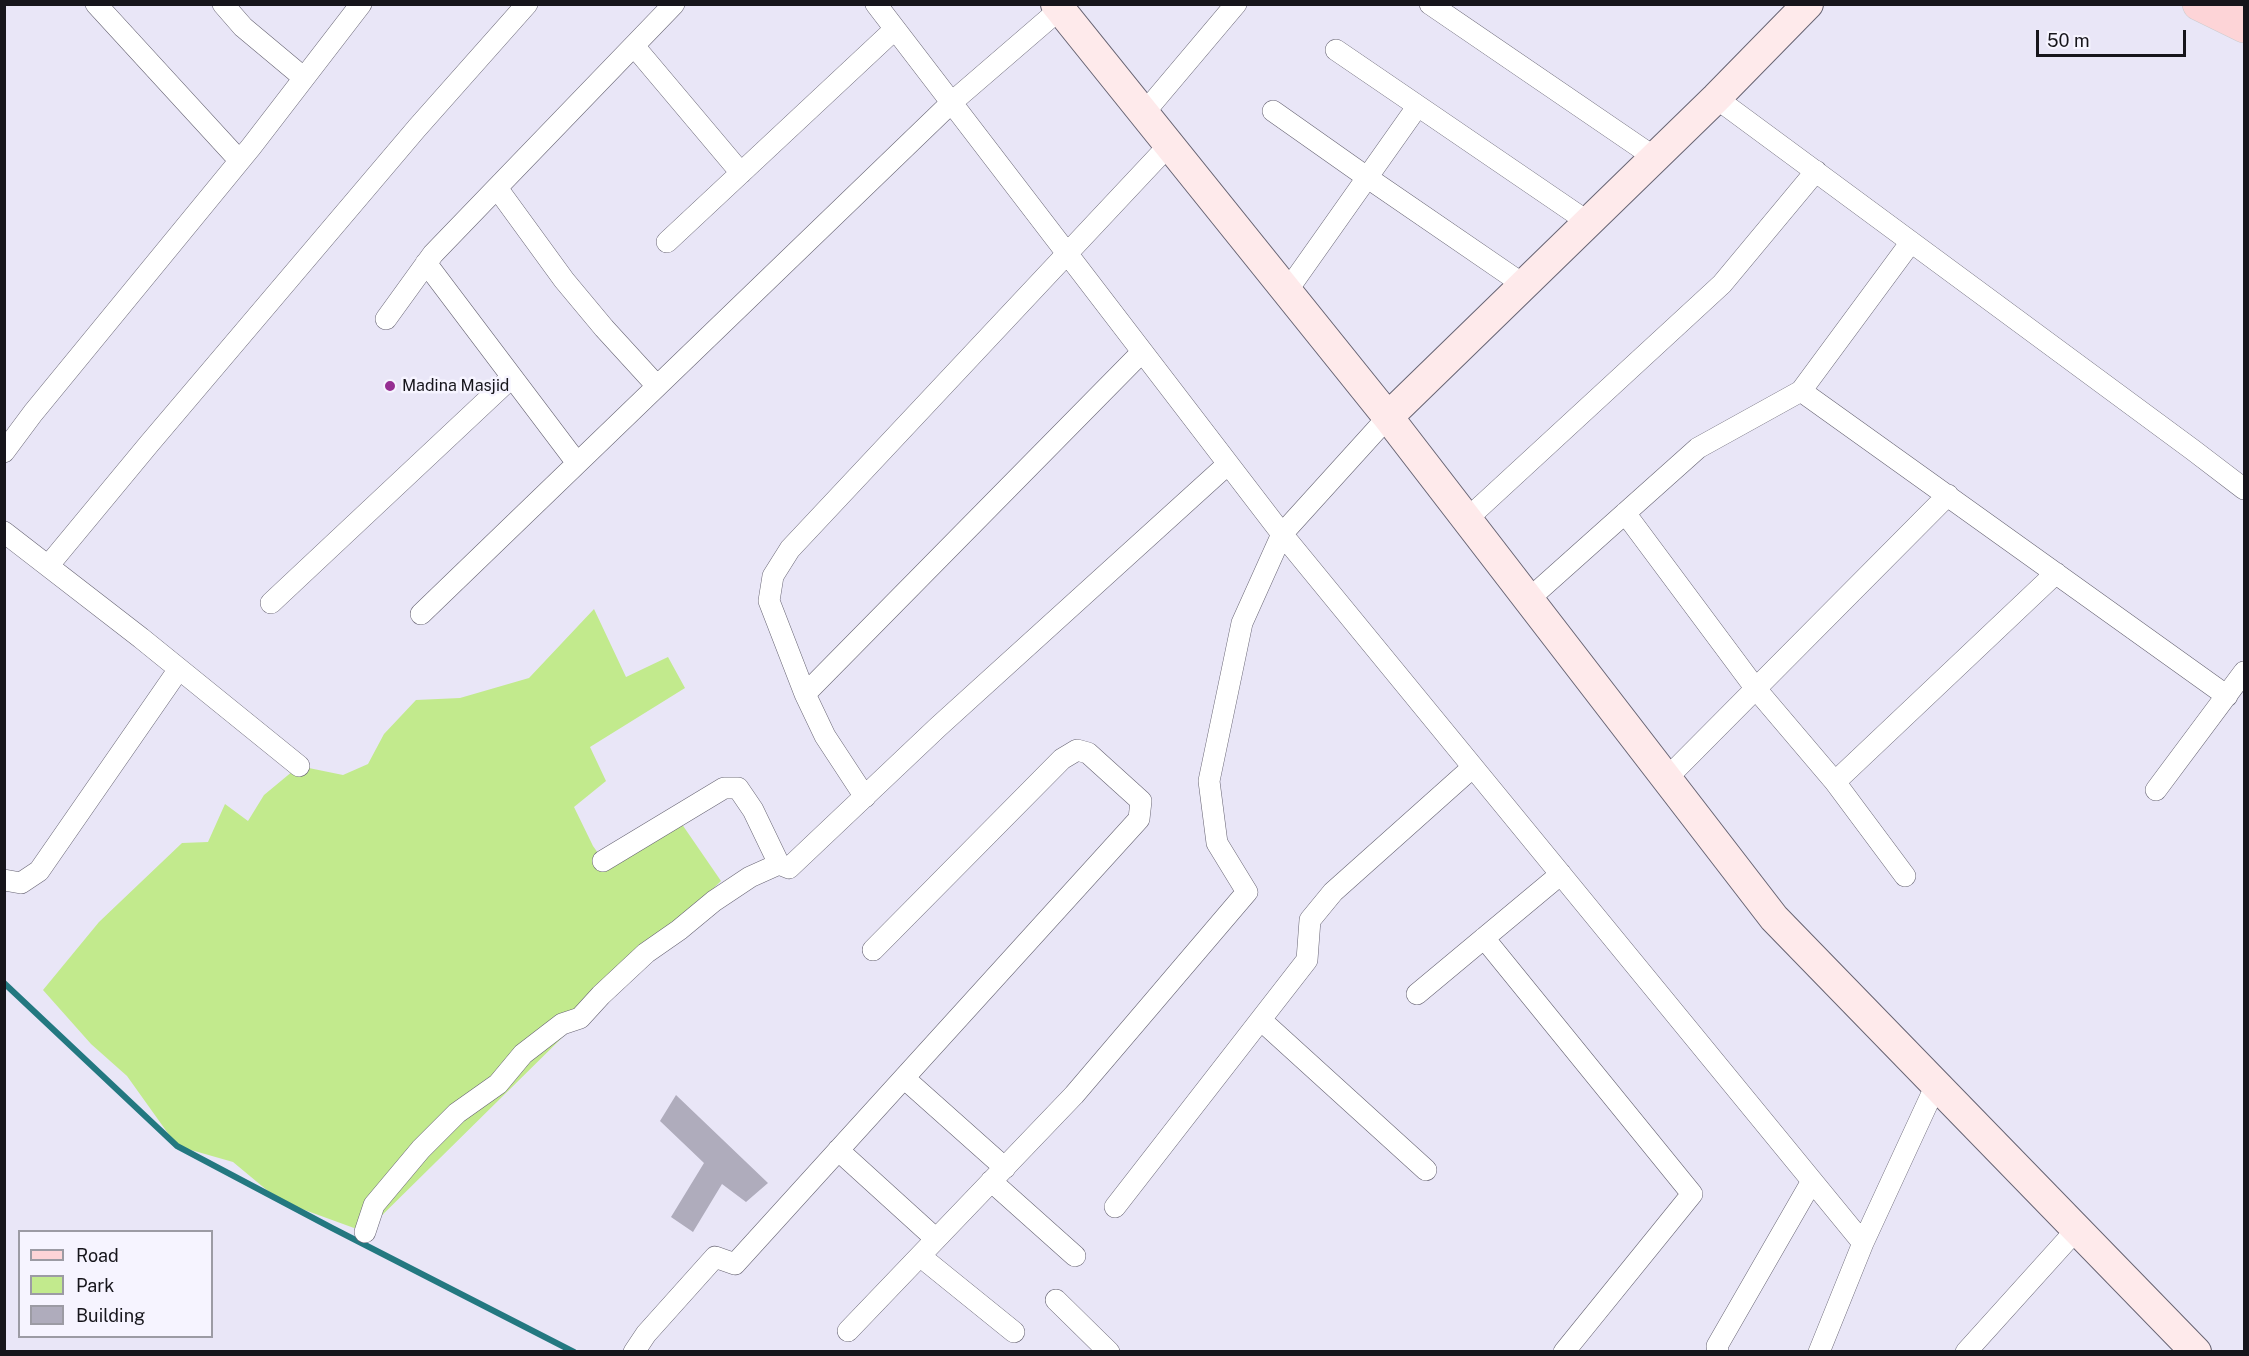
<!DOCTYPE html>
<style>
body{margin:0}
#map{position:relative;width:2249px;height:1356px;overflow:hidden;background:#e9e6f7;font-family:"Public Sans",sans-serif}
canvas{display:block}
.frame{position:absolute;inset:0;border:6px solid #16151b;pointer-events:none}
.legend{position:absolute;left:18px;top:1230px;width:195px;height:108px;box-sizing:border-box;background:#f6f4ff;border:2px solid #9c9ba4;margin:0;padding:8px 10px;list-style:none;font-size:18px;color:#16151b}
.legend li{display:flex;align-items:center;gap:12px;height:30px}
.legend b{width:30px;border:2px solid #9c9ba4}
.scale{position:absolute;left:2036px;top:30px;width:150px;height:27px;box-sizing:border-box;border:3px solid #16151b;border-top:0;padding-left:8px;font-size:18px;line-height:21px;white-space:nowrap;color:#16151b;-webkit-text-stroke:4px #f6f4ff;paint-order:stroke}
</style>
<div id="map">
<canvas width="2249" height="1356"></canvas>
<div class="frame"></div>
<ul class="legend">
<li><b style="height:8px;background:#fdd4d7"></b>Road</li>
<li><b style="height:16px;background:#c2ea8d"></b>Park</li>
<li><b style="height:16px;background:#afacbc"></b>Building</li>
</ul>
<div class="scale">50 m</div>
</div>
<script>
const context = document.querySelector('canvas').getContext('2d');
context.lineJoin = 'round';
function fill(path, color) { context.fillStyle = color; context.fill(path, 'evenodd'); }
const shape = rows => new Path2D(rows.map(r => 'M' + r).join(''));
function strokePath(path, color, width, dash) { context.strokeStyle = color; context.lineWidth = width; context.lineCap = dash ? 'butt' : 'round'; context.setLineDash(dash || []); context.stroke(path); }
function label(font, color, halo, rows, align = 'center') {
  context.font = font + ' "Public Sans",sans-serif'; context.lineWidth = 5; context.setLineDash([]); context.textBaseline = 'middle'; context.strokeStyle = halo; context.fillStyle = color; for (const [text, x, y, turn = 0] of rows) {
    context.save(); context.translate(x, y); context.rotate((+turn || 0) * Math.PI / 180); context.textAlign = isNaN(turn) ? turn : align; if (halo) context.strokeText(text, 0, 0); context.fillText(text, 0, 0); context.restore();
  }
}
fill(shape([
 [594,609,626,677,668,657,685,688,590,747,606,781,574,807,593,846,603,860,677,817,721,881,365,1232,280,1201,233,1162,177,1146,127,1076,91,1044,43,990,99,922,182,843,208,842,225,804,248,821,264,795,299,766,343,775,368,764,384,734,416,700,460,698,529,678]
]), '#c2ea8d');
strokePath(shape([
 [4,983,177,1146,332,1228,574,1352]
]), '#237880', 6);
fill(shape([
 [676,1095,768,1183,746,1202,722,1184,693,1232,671,1217,704,1163,660,1121]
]), '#afacbc');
const street = shape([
 [96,4,239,160],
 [223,4,243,27,304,78],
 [876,4,1282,534,1863,1243],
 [1430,4,1654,157],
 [634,46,741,173],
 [1336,50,1588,222],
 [1716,98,2193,450,2244,489],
 [1273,111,1368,178,1524,285],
 [1144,113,1236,4],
 [497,188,564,280,604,328,657,386],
 [667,242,895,29],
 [426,263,577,463],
 [1287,291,1417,107],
 [386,319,433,254,674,4],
 [1801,391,2227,696],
 [4,452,33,413,251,147,361,4],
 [1625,513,1756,689,1835,782,1905,876],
 [1467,519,1722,284,1816,171],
 [4,532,141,638,299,766],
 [48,566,149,444,417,128,527,4],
 [1529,599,1698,448,1801,391,1911,242],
 [271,603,512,377],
 [421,614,951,103,1060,9],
 [805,694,1142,352],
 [1667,778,1948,495],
 [1835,782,2056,573],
 [2156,790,2244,672],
 [865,797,825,736,805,694,769,601,773,576,790,549,1169,145],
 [603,861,724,788,738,788,753,810,779,864,789,868,938,727,1228,464],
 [4,880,21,883,39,871,179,669],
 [1484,938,1692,1194,1564,1352],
 [1417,994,1561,874],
 [1262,1021,1426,1170],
 [904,1078,1005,1168],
 [838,1150,936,1239],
 [991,1181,1075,1256],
 [1115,1207,1307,960,1310,920,1333,892,1473,767],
 [365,1232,374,1205,421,1149,457,1113,498,1084,523,1054,562,1024,580,1018,601,995,646,953,679,930,714,901,750,877,779,864],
 [920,1256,1014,1332],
 [1056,1300,1109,1352],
 [848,1331,1074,1095,1247,892,1217,843,1209,781,1242,623,1282,534,1388,417],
 [634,1352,646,1334,715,1257,735,1264,1139,819,1141,801,1088,753,1077,750,1062,759,873,950],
 [1718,1352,1717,1346,1812,1181],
 [1819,1352,1863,1243,1936,1085],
 [1966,1352,2077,1229]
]);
const secondary = shape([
 [1056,4,1388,417,1774,918,2196,1352],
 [1388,417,1716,98,1808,4]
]);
const primary = shape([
 [2199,4,2244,26]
]);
strokePath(street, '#676473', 22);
strokePath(secondary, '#676473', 32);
strokePath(primary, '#cccccd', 34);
strokePath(street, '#fff', 21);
strokePath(secondary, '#feeaeb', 30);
strokePath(primary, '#fdd4d7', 33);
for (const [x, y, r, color] of [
 [390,386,6,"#962e92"]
]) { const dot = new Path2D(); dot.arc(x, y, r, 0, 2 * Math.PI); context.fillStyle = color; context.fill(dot); strokePath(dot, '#f6f4ff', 2); }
label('16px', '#16151b', '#f6f4ff', [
 ["Madina Masjid",402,386]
], 'left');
</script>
